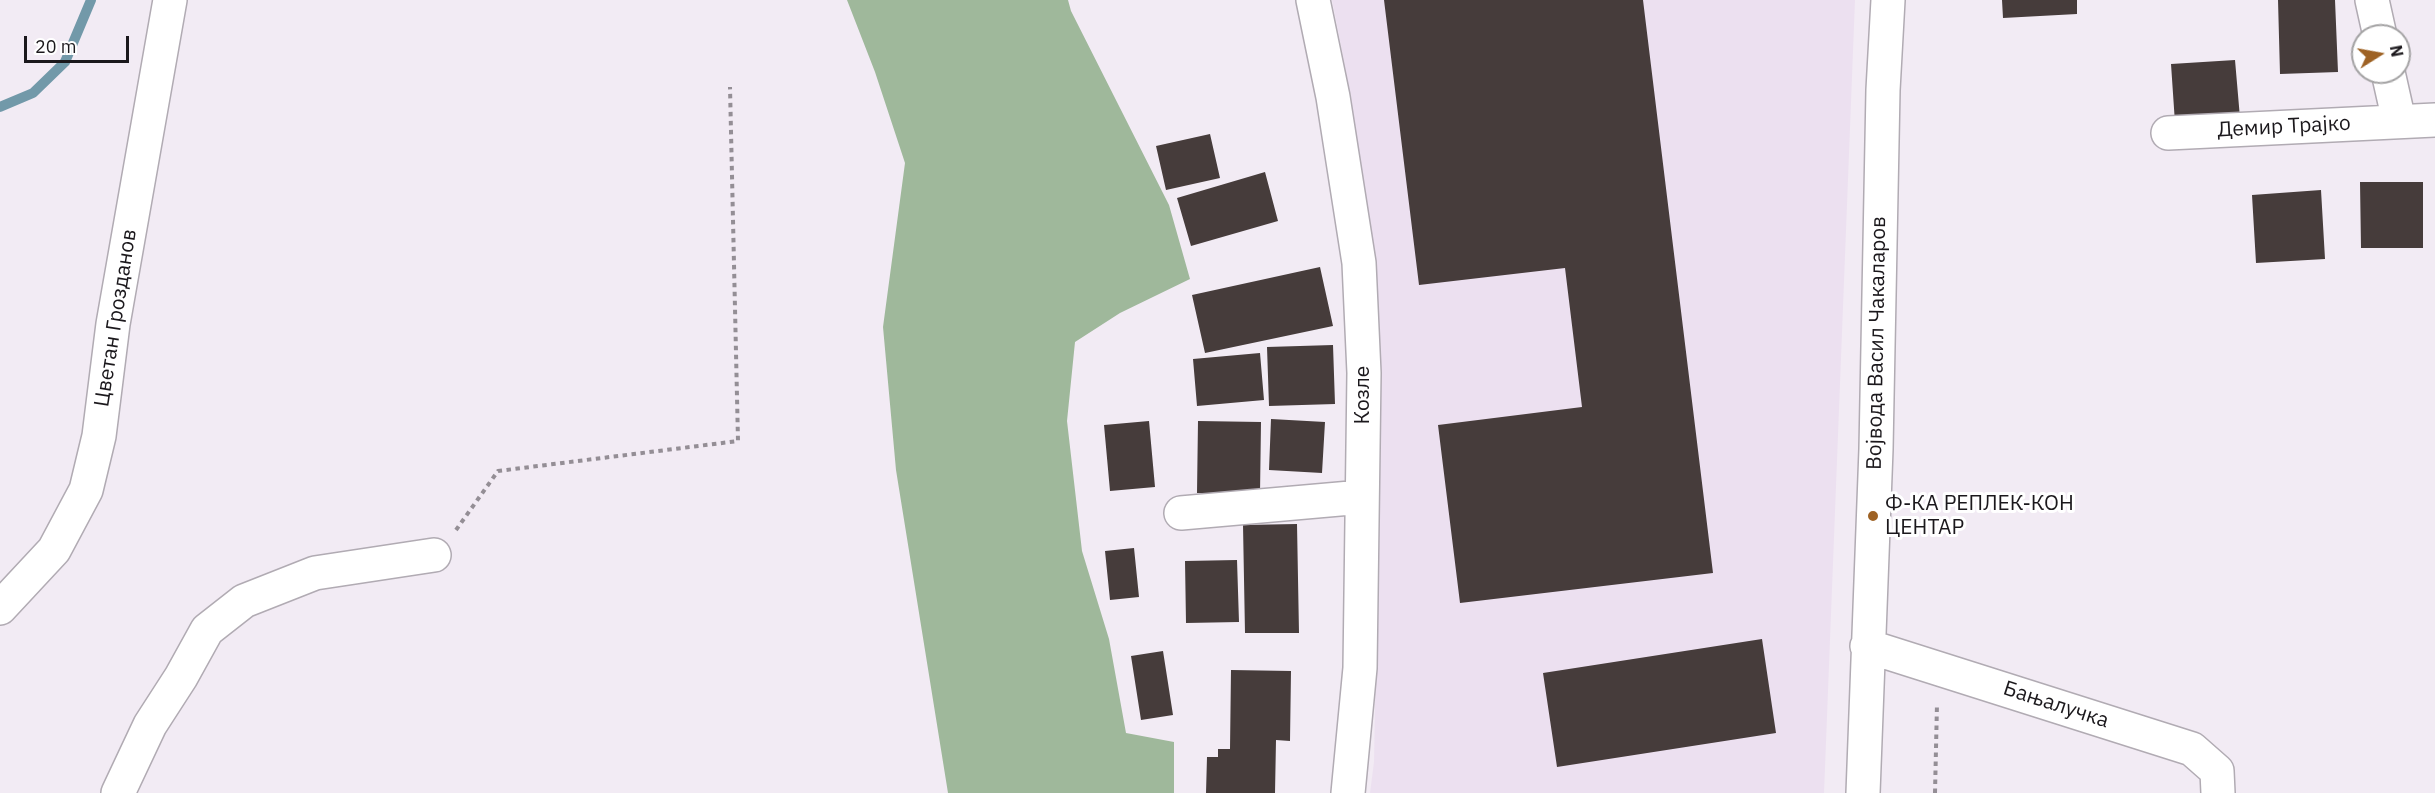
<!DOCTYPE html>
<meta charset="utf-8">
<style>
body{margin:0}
#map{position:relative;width:2435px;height:793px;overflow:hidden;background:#f2ebf4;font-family:"IBM Plex Sans",sans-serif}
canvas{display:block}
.north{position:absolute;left:2351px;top:24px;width:60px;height:60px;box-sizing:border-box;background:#fff;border:2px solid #a4a3a4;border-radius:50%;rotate:79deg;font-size:16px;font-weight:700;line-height:24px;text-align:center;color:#1b181c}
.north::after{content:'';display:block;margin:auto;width:21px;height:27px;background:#9e6224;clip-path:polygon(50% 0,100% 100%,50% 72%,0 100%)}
.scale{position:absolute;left:24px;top:36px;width:105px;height:27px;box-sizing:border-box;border:3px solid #1b181c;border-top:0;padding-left:8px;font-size:18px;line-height:21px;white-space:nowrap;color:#1b181c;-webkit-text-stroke:4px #fff;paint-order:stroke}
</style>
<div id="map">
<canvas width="2435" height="793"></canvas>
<div class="north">N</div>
<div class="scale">20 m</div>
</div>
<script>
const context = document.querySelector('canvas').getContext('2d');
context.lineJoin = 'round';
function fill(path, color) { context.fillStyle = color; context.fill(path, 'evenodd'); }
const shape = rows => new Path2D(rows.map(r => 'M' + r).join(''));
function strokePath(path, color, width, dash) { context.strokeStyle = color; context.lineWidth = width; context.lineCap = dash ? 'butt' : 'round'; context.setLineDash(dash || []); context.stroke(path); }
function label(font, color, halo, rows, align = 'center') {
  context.font = font + ' "IBM Plex Sans",sans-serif'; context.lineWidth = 6; context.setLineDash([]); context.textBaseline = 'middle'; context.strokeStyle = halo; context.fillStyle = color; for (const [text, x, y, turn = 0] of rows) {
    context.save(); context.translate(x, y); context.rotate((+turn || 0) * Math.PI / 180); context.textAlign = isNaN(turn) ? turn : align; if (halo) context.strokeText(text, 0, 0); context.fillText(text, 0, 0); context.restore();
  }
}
fill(shape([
 [1332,0,1855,0,1824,793,1370,793,1374,762,1380,432,1376,274,1351,97]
]), '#ece0f0');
fill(shape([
 [847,0,1068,0,1071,11,1169,205,1190,279,1120,313,1075,342,1067,421,1082,551,1109,639,1126,733,1174,742,1174,793,948,793,896,470,883,327,905,163,875,72]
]), '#9fb89b');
strokePath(shape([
 [0,107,33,93,65,62,91,0]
]), '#7299a9', 10);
fill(shape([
 [1384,0,1643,0,1713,573,1460,603,1438,425,1582,407,1565,268,1419,285],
 [2002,0,2077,0,2077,14,2003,18],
 [2278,0,2335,0,2338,72,2280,74],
 [2235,60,2240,118,2175,123,2171,64],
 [1210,134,1220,178,1166,190,1156,146],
 [1265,172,1278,221,1191,246,1177,198],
 [2360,182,2423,182,2423,248,2361,248],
 [2321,190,2325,259,2256,263,2252,195],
 [1320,267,1333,326,1205,353,1192,295],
 [1333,345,1335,404,1269,406,1267,347],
 [1260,353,1264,400,1197,406,1193,359],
 [1271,419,1325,422,1322,473,1269,470],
 [1149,421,1155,487,1110,491,1104,425],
 [1198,421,1261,422,1260,494,1197,493],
 [1297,524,1299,633,1245,633,1243,525],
 [1134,548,1139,597,1110,600,1105,551],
 [1237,560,1239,622,1186,623,1185,561],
 [1762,639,1776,733,1557,767,1543,673],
 [1163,651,1173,715,1141,720,1131,656],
 [1231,670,1291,671,1290,741,1276,740,1275,793,1206,793,1207,757,1218,757,1218,749,1230,749]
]), '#463c3b');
const minor = shape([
 [1313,0,1333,97,1359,263,1364,373,1360,668,1348,793],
 [2372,0,2380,36],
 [2388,72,2399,121],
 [2168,133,2435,120],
 [1181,513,1362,497],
 [0,608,54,550,86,490,99,436,113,324,170,0],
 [1867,646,2192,749,2217,771,2218,793],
 [118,793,150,725,181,677,207,630,244,601,315,573,434,555],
 [1863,793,1876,449,1883,90,1888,0]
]);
strokePath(minor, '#b1abb3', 36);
strokePath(shape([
 [456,530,498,471,738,441,730,87],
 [1935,793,1937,704]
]), '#948e95', 4, [4.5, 4.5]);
strokePath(minor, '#fff', 33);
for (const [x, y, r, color] of [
 [1873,516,6,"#9e6224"]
]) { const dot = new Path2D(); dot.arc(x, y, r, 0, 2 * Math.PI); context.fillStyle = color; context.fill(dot); strokePath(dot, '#fff', 2); }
label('21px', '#1b181c', '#fff', [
 ["Демир Трајко",2284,127,-3],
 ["Цветан Грозданов",116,318,-81],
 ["Војвода Васил Чакаларов",1877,343,-89],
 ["Козле",1363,395,-90],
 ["Бањалучка",2056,705,18]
]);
label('21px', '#1b181c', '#fff', [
 ["Ф-КА РЕПЛЕК-КОН",1885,504],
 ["ЦЕНТАР",1885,528]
], 'left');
</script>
